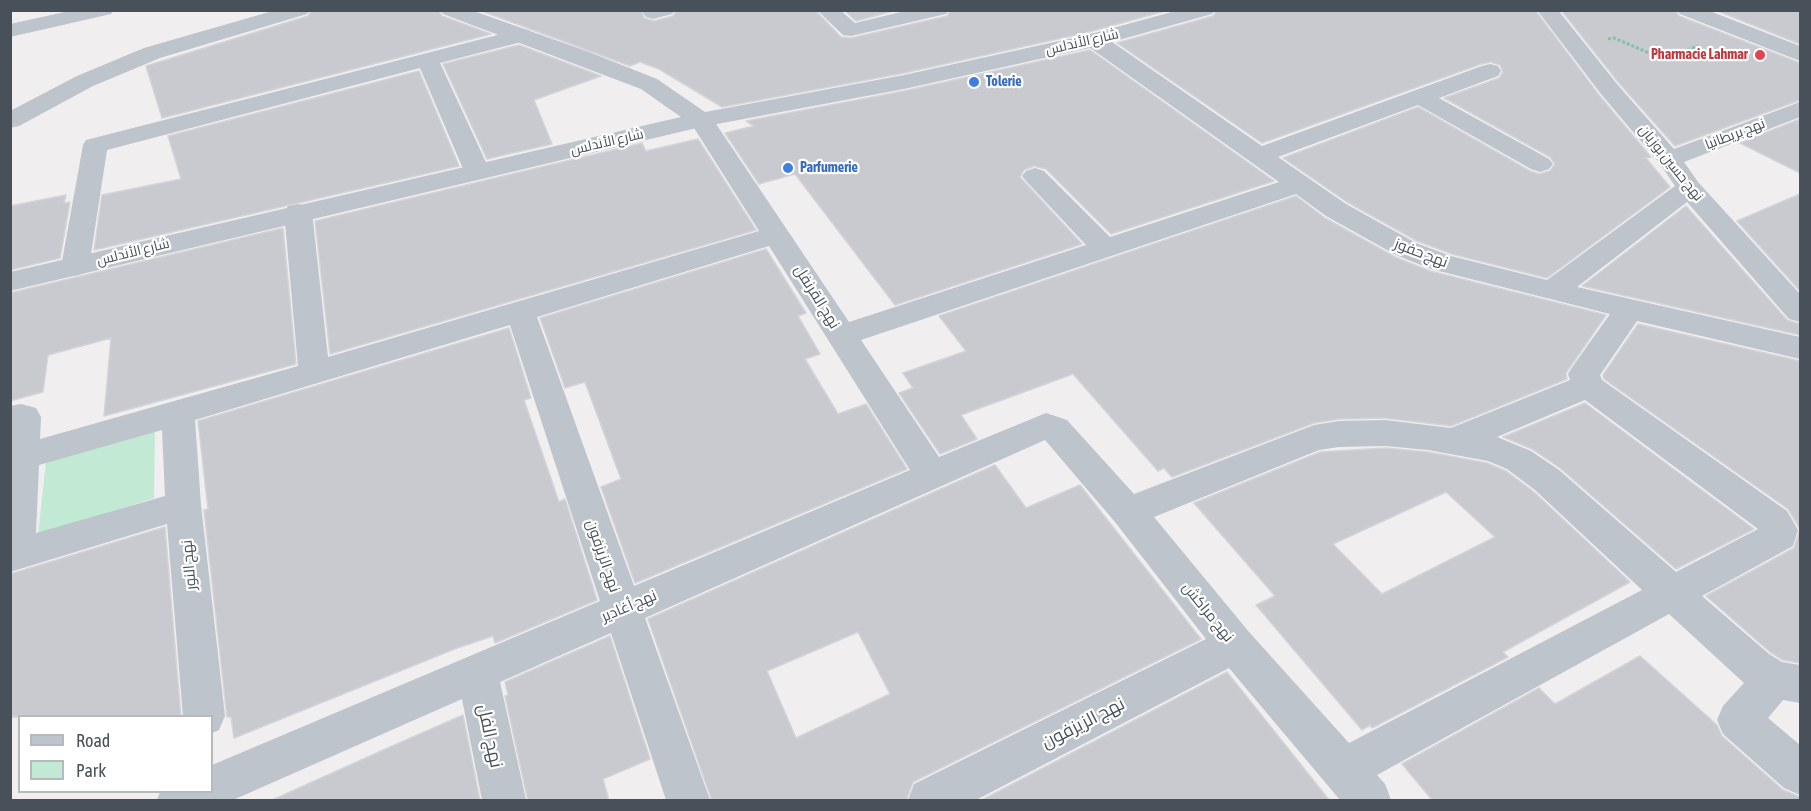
<!DOCTYPE html>
<meta charset="utf-8">
<style>
body{margin:0}
#map{position:relative;width:1811px;height:811px;overflow:hidden;background:#f0eeee;font-family:"Asap Condensed",sans-serif}
canvas{display:block}
.frame{position:absolute;inset:0;border:12px solid #485059;pointer-events:none}
.legend{position:absolute;left:18px;top:715px;width:195px;height:78px;box-sizing:border-box;background:#fff;border:2px solid #b6b9bd;margin:0;padding:8px 10px;list-style:none;font-size:18px;color:#485059}
.legend li{display:flex;align-items:center;gap:12px;height:30px}
.legend b{width:30px;border:2px solid #b6b9bd}
</style>
<div id="map">
<canvas width="1811" height="811"></canvas>
<div class="frame"></div>
<ul class="legend">
<li><b style="height:8px;background:#bec4cb"></b>Road</li>
<li><b style="height:16px;background:#c1e9d4"></b>Park</li>
</ul>
</div>
<script>
const context = document.querySelector('canvas').getContext('2d');
context.lineJoin = 'round';
function fill(path, color) { context.fillStyle = color; context.fill(path, 'evenodd'); }
const shape = rows => new Path2D(rows.map(r => 'M' + r).join(''));
function strokePath(path, color, width, dash) { context.strokeStyle = color; context.lineWidth = width; context.lineCap = dash ? 'butt' : 'round'; context.setLineDash(dash || []); context.stroke(path); }
function label(font, color, halo, rows, align = 'center') {
  context.font = font + ' "Asap Condensed",Cairo,sans-serif'; context.lineWidth = 4.5; context.setLineDash([]); context.textBaseline = 'middle'; context.strokeStyle = halo; context.fillStyle = color; for (const [text, x, y, turn = 0] of rows) {
    context.save(); context.translate(x, y); context.rotate((+turn || 0) * Math.PI / 180); context.textAlign = isNaN(turn) ? turn : align; if (halo) context.strokeText(text, 0, 0); context.fillText(text, 0, 0); context.restore();
  }
}
fill(shape([
 [155,429,154,498,38,535,46,462]
]), '#c1e9d4');
const building = shape([
 [312,10,438,10,442,16,491,34,162,118,146,66,308,16,312,10],
 [479,10,641,10,644,18,654,21,673,16,677,10,815,10,841,37,851,38,947,16,951,10,1169,10,1085,33,904,73,722,107,659,69,640,62,630,66,479,10],
 [844,10,897,10,856,21,844,10],
 [1217,10,1535,10,1599,95,1651,157,1646,158,1670,187,1547,278,1452,254,1417,241,1347,202,1283,158,1418,107,1530,171,1539,174,1550,171,1555,164,1550,157,1444,98,1499,78,1503,72,1500,65,1491,62,1481,64,1262,143,1117,43,1213,16,1217,10],
 [1561,10,1675,10,1679,16,1800,63,1800,100,1675,146,1619,83,1561,10],
 [1715,10,1800,10,1800,44,1715,10],
 [519,45,601,76,534,100,552,144,487,159,443,64,519,45],
 [1090,50,1274,181,1111,234,1046,169,1034,166,1024,170,1020,177,1082,244,895,305,795,174,759,184,725,133,754,126,746,121,904,91,1090,50],
 [419,71,459,166,94,250,102,195,181,179,168,136,419,71],
 [1800,119,1800,173,1740,143,1800,119],
 [698,139,756,230,330,354,315,221,642,143,646,151,698,139],
 [1800,194,1800,291,1737,221,1800,194],
 [66,195,64,203,70,202,60,258,10,270,10,206,66,195],
 [1296,196,1325,218,1395,257,1430,271,1606,315,1566,373,1567,379,1451,426,1385,418,1339,419,1314,423,1172,477,1164,468,1158,471,1073,374,961,415,977,439,940,454,899,393,913,388,903,373,966,351,939,316,1296,196],
 [1686,206,1787,320,1800,324,1800,335,1582,286,1686,206],
 [283,228,296,364,104,416,111,338,48,355,43,392,10,401,10,293,283,228],
 [766,249,806,313,798,316,820,354,805,359,838,414,866,404,907,469,635,583,601,487,621,479,585,382,565,388,540,318,766,249],
 [1638,324,1800,361,1800,663,1783,660,1770,652,1706,596,1794,548,1800,529,1788,509,1604,379,1603,375,1638,324],
 [509,328,531,398,524,400,559,502,565,499,597,600,495,643,493,636,457,648,234,738,231,717,227,717,204,510,208,509,198,421,509,328],
 [1585,403,1754,529,1676,569,1560,468,1532,449,1503,437,1585,403],
 [1385,448,1428,452,1487,463,1506,471,1534,492,1630,582,1503,652,1508,657,1372,728,1370,725,1362,730,1256,605,1275,596,1194,503,1320,452,1385,448],
 [1446,492,1495,537,1382,594,1333,544,1446,492],
 [995,465,1026,508,1080,485,1201,639,913,782,906,801,712,801,648,619,995,465],
 [858,632,890,694,796,738,767,671,858,632],
 [165,527,181,717,10,717,10,574,165,527],
 [610,636,650,759,603,779,609,801,528,801,505,696,508,695,505,682,610,636],
 [1640,656,1717,725,1722,736,1783,790,1800,797,1800,801,1433,801,1402,764,1539,688,1555,704,1640,656],
 [1227,672,1330,801,980,801,1227,672],
 [463,715,480,801,270,801,390,747,463,715]
]);
fill(building, '#c9cad0');
strokePath(building, '#d3d4d9', 1.5);
strokePath(shape([
 [1608,39,1614,38,1661,58,1699,46]
]), '#7ec3a7', 3, [3, 2]);
fill(shape([
 [74,10,114,10,111,14,10,37,10,24,74,10],
 [276,10,310,10,307,14,160,58,93,86,19,126,10,128,10,111,77,76,144,48,276,10],
 [644,10,675,10,672,14,653,19,646,17,643,13,644,10],
 [817,10,840,10,855,23,909,10,949,10,946,14,851,36,843,35,817,10],
 [1537,10,1558,10,1617,84,1674,149,1800,102,1800,117,1684,162,1698,182,1800,294,1800,322,1789,319,1687,202,1577,287,1800,337,1800,359,1637,321,1600,375,1602,380,1787,511,1798,530,1793,546,1702,596,1769,654,1782,662,1800,665,1800,703,1783,700,1768,718,1800,745,1800,795,1784,788,1723,734,1717,720,1723,706,1744,683,1669,614,1377,775,1385,784,1391,800,1340,800,1229,668,976,800,908,800,914,784,1206,639,1115,522,1045,440,645,618,710,800,666,800,611,633,500,682,526,800,482,800,462,699,233,800,157,800,160,792,212,792,212,765,600,601,510,325,195,420,201,505,225,716,219,730,212,733,212,716,183,716,167,524,10,572,10,406,21,404,36,408,41,417,40,439,298,366,284,212,288,206,298,204,308,206,312,212,328,357,759,231,689,120,692,115,701,113,710,115,849,322,1086,245,1026,181,1022,176,1026,171,1035,168,1044,171,1110,237,1279,182,1086,45,1083,40,1086,35,1094,33,1102,35,1262,146,1482,66,1490,64,1498,66,1501,71,1498,76,1439,98,1549,159,1553,164,1549,169,1540,172,1531,169,1418,105,1278,157,1346,204,1416,243,1451,256,1547,280,1675,186,1660,164,1601,94,1537,10],
 [1296,194,1326,216,1396,255,1431,269,1610,314,1573,366,1568,374,1570,380,1451,428,1385,420,1339,421,1314,425,1134,494,1067,420,1046,413,939,457,861,340,1296,194],
 [769,246,910,470,634,586,537,317,769,246],
 [1585,400,1758,529,1676,572,1559,470,1531,451,1497,437,1585,400],
 [162,430,165,496,36,533,39,465,162,430],
 [1385,446,1428,450,1488,461,1507,469,1535,490,1642,590,1349,743,1249,632,1154,517,1319,450,1339,447,1385,446],
 [521,29,529,30,532,35,529,40,440,63,490,171,486,176,477,179,468,176,464,171,420,68,107,150,89,267,85,273,75,276,65,273,61,267,83,145,86,140,521,29]
]), '#bec4cb');
fill(shape([
 [440,10,471,10,589,52,657,79,705,112,904,75,1091,34,1179,10,1215,10,1212,14,1094,47,904,89,701,127,10,291,10,272,681,117,641,89,443,14,440,10],
 [1677,10,1707,10,1800,46,1800,61,1680,14,1677,10]
]), '#bec4cb');
for (const [x, y, r, color] of [
 [1760,55,6,"#e0444e"],
 [974,82,6,"#3f7fe0"],
 [788,168,6,"#3f7fe0"]
]) { const dot = new Path2D(); dot.arc(x, y, r, 0, 2 * Math.PI); context.fillStyle = color; context.fill(dot); strokePath(dot, '#fff', 2); }
label('14px', '#485059', '#fff', [
 ["شارع الأندلس",1082,42,-13],
 ["نهج بريطانيا",1735,134,-21],
 ["شارع الأندلس",607,142,-13],
 ["نهج حسين بوزيان",1671,163,51],
 ["شارع الأندلس",133,252,-14]
]);
label('bold 14px', '#be3a42', '#fff', [
 ["Pharmacie Lahmar",1748,55]
], 'right');
label('bold 14px', '#366cbe', '#fff', [
 ["Tolerie",986,82],
 ["Parfumerie",800,168]
], 'left');
label('15px', '#485059', '#fff', [
 ["نهج حفوز",1421,253,21],
 ["نهج القرنفل",817,297,58],
 ["نهج الزيزفون",603,556,71],
 ["نهج النور",189,565,-95],
 ["نهج أغادير",629,606,-23],
 ["نهج مراكش",1208,612,51]
]);
label('18px', '#485059', '#fff', [
 ["نهج الزيزفون",1083,723,-27],
 ["نهج الفل",490,736,78]
]);
</script>
